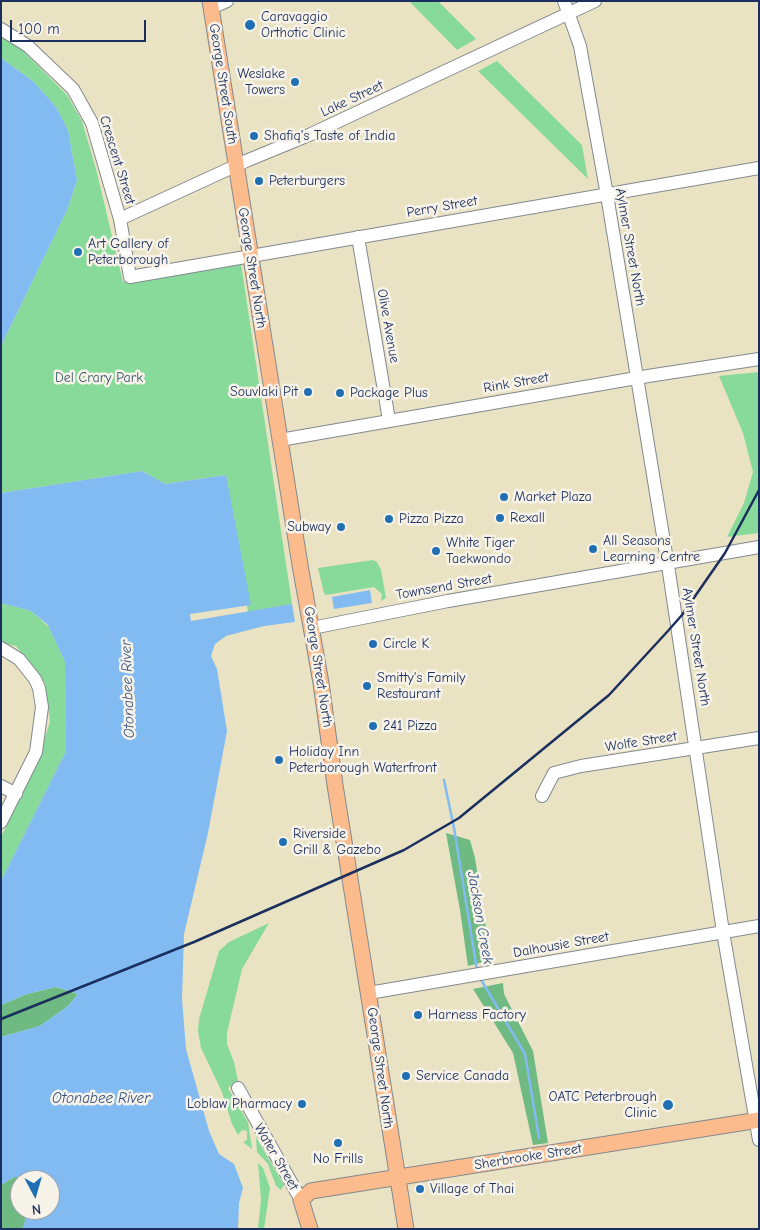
<!DOCTYPE html>
<style>
body{margin:0}
#map{position:relative;width:760px;height:1230px;overflow:hidden;background:#eae3c3;font-family:"Comic Neue",sans-serif}
canvas{display:block}
.frame{position:absolute;inset:0;border:2px solid #1b2f5e;pointer-events:none}
.north{position:absolute;left:10px;top:1170px;width:50px;height:50px;box-sizing:border-box;background:#f7f3e8;border:1px solid #9fa5b1;border-radius:50%;rotate:174deg;font-size:14px;font-weight:700;line-height:20px;text-align:center;color:#1b2f5e}
.north::after{content:'';display:block;margin:auto;width:18px;height:22px;background:#1f6fb2;clip-path:polygon(50% 0,100% 100%,50% 72%,0 100%)}
.scale{position:absolute;left:10px;top:20px;width:136px;height:22px;box-sizing:border-box;border:2px solid #1b2f5e;border-top:0;padding-left:6px;font-size:15px;line-height:18px;white-space:nowrap;color:#1b2f5e;-webkit-text-stroke:4px #f7f3e8;paint-order:stroke}
</style>
<div id="map">
<canvas width="760" height="1230"></canvas>
<div class="frame"></div>
<div class="north">N</div>
<div class="scale">100 m</div>
</div>
<script>
const context = document.querySelector('canvas').getContext('2d');
context.lineJoin = 'round';
function fill(path, color) { context.fillStyle = color; context.fill(path, 'evenodd'); }
const shape = rows => new Path2D(rows.map(r => 'M' + r).join(''));
function strokePath(path, color, width, dash) { context.strokeStyle = color; context.lineWidth = width; context.lineCap = dash ? 'butt' : 'round'; context.setLineDash(dash || []); context.stroke(path); }
function label(font, color, halo, rows, align = 'center') {
  context.font = font + ' "Comic Neue",sans-serif'; context.lineWidth = 5; context.setLineDash([]); context.textBaseline = 'middle'; context.strokeStyle = halo; context.fillStyle = color; for (const [text, x, y, turn = 0] of rows) {
    context.save(); context.translate(x, y); context.rotate((+turn || 0) * Math.PI / 180); context.textAlign = isNaN(turn) ? turn : align; if (halo) context.strokeText(text, 0, 0); context.fillText(text, 0, 0); context.restore();
  }
}
fill(shape([
 [409,1,438,1,476,39,457,50],
 [1,35,15,43,67,95,82,121,96,169,123,282,241,263,292,604,248,612,226,475,165,484,142,471,1,493,1,346,68,208,77,180,68,130,56,107,34,82,1,58],
 [497,61,582,145,588,179,478,71],
 [759,372,759,533,727,537,744,503,753,472,743,433,719,376],
 [373,560,377,562,381,570,386,598,381,601,382,594,374,587,326,595,324,593,318,568],
 [1,603,31,611,49,627,65,662,66,751,1,881,1,837,38,759,50,722,45,683,16,646,1,643],
 [269,923,242,969,227,1033,227,1044,234,1062,238,1081,228,1088,248,1122,252,1149,243,1142,247,1140,247,1131,242,1130,238,1135,232,1124,222,1092,201,1048,198,1031,199,1019,219,951,229,942],
 [256,1137,284,1185,281,1190,276,1186,268,1164,257,1152],
 [258,1163,263,1168,270,1188,264,1229,258,1229,261,1199]
]), '#88da9a');
fill(shape([
 [446,833,470,840,475,858,491,960,468,966,460,910],
 [503,983,504,994,533,1051,548,1143,533,1145,513,1053,473,989],
 [56,987,78,994,68,1006,40,1026,1,1037,1,1005,27,994],
 [14,1177,30,1177,31,1180,20,1180,20,1210,28,1210,23,1229,1,1229,1,1185]
]), '#6eba82');
fill(shape([
 [1,58,34,82,56,107,68,130,77,180,68,208,1,346],
 [142,471,165,484,226,475,251,605,190,614,191,621,292,604,295,622,264,626,226,636,215,644,211,656,217,669,227,731,208,833,184,934,182,999,186,1049,209,1131,219,1154,234,1164,243,1188,239,1203,238,1229,23,1229,28,1210,50,1210,50,1180,14,1177,1,1185,1,1037,40,1026,68,1006,78,994,56,987,27,994,1,1005,1,881,66,751,65,662,48,625,31,611,1,603,1,493],
 [370,590,372,603,334,609,332,597]
]), '#81bbf2');
strokePath(shape([
 [444,780,454,828,477,970],
 [480,978,525,1054,539,1138]
]), '#81bbf2', 2.5);
const minor = shape([
 [564,1,580,46,607,195,669,572,723,932,759,1140],
 [211,8,227,1],
 [1,29,28,46,73,89,92,123,120,219,130,277,759,168],
 [120,219,246,161,309,135,595,1],
 [358,237,389,420],
 [280,440,648,376,759,359],
 [312,628,448,601,759,547],
 [1,648,19,659,35,679,39,688,42,707,36,752,1,822],
 [1,786,16,794],
 [542,796,554,773,581,766,759,738],
 [369,993,759,926],
 [238,1088,301,1200]
]);
const major = shape([
 [210,1,300,565,321,683,335,785,406,1229],
 [310,1229,301,1200,311,1191,759,1120]
]);
strokePath(minor, '#828990', 14);
strokePath(major, '#828990', 17);
strokePath(minor, '#fff', 12);
strokePath(major, '#fbbb8c', 15);
strokePath(shape([
 [1,1019,194,942,340,878,404,850,459,818,609,695,667,632,682,615,725,553,759,490]
]), '#1b2f5e', 2.5);
for (const [x, y, r, color] of [
 [250,25,6,"#1f6fb2"],
 [295,82,5,"#1f6fb2"],
 [254,136,5,"#1f6fb2"],
 [259,181,5,"#1f6fb2"],
 [78,252,5,"#1f6fb2"],
 [308,392,5,"#1f6fb2"],
 [340,393,5,"#1f6fb2"],
 [504,497,5,"#1f6fb2"],
 [500,518,5,"#1f6fb2"],
 [389,519,5,"#1f6fb2"],
 [341,527,5,"#1f6fb2"],
 [593,549,5,"#1f6fb2"],
 [436,551,5,"#1f6fb2"],
 [373,644,5,"#1f6fb2"],
 [367,686,5,"#1f6fb2"],
 [373,726,5,"#1f6fb2"],
 [279,760,5,"#1f6fb2"],
 [283,842,5,"#1f6fb2"],
 [418,1015,5,"#1f6fb2"],
 [406,1076,5,"#1f6fb2"],
 [302,1104,5,"#1f6fb2"],
 [668,1105,6,"#1f6fb2"],
 [338,1143,5,"#1f6fb2"],
 [420,1189,5,"#1f6fb2"]
]) { const dot = new Path2D(); dot.arc(x, y, r, 0, 2 * Math.PI); context.fillStyle = color; context.fill(dot); strokePath(dot, '#f7f3e8', 2); }
label('14px', '#1b2f5e', '#f7f3e8', [
 ["Caravaggio",261,17],
 ["Orthotic Clinic",261,33],
 ["Weslake",285,74,"right"],
 ["Towers",285,90,"right"],
 ["Shafiq's Taste of India",264,136],
 ["Peterburgers",269,181],
 ["Art Gallery of",88,244],
 ["Peterborough",88,260],
 ["Souvlaki Pit",298,392,"right"],
 ["Package Plus",350,393],
 ["Market Plaza",514,497],
 ["Rexall",510,518],
 ["Pizza Pizza",399,519],
 ["Subway",331,527,"right"],
 ["All Seasons",603,541],
 ["Learning Centre",603,557],
 ["White Tiger",446,543],
 ["Taekwondo",446,559],
 ["Circle K",383,644],
 ["Smitty's Family",377,678],
 ["Restaurant",377,694],
 ["241 Pizza",383,726],
 ["Holiday Inn",289,752],
 ["Peterborough Waterfront",289,768],
 ["Riverside",293,834],
 ["Grill & Gazebo",293,850],
 ["Harness Factory",428,1015],
 ["Service Canada",416,1076],
 ["OATC Peterbrough",657,1097,"right"],
 ["Clinic",657,1113,"right"],
 ["Loblaw Pharmacy",292,1104,"right"],
 ["No Frills",338,1159,"center"],
 ["Village of Thai",430,1189]
], 'left');
label('14px', '#1b2f5e', '#f7f3e8', [
 ["George Street South",223,84,81],
 ["Lake Street",352,99,-25],
 ["Crescent Street",117,160,73],
 ["Perry Street",442,207,-10],
 ["Aylmer Street North",630,247,80],
 ["George Street North",252,268,81],
 ["Olive Avenue",388,326,80],
 ["Rink Street",516,383,-10],
 ["Townsend Street",444,587,-10],
 ["Aylmer Street North",696,647,81],
 ["George Street North",318,667,81],
 ["Wolfe Street",641,742,-9],
 ["Dalhousie Street",561,945,-10],
 ["George Street North",380,1068,82],
 ["Water Street",276,1157,60],
 ["Sherbrooke Street",528,1157,-9]
]);
label('14px', '#365a6d', '#f7f3e8', [
 ["Del Crary Park",99,378]
]);
label('italic 15px', '#345283', '#f7f3e8', [
 ["Otonabee River",128,689,-92],
 ["Jackson Creek",480,918,80],
 ["Otonabee River",101,1099]
]);
</script>
